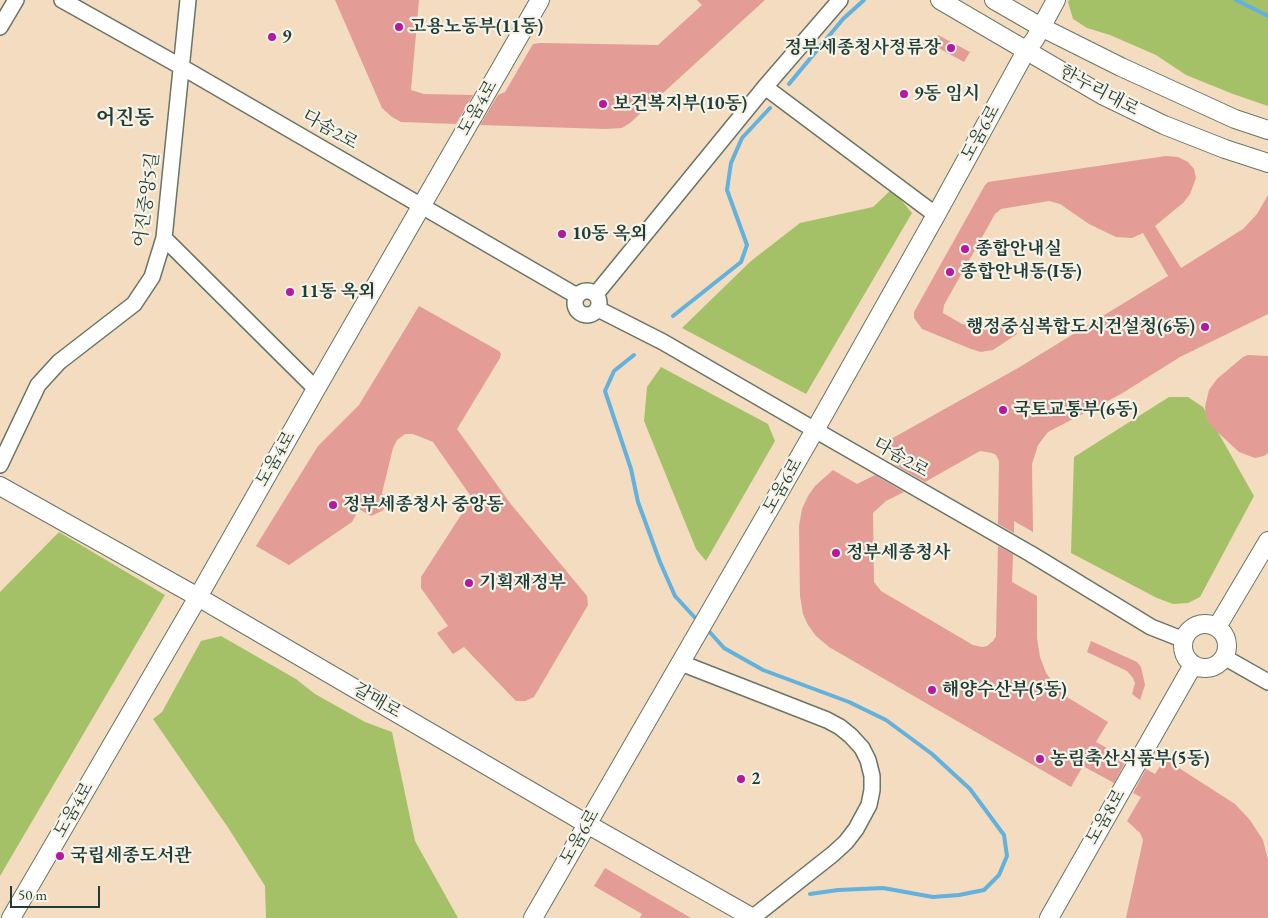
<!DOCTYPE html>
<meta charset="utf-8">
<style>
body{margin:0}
#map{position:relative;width:1268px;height:918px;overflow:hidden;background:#f3dcbf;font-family:"EB Garamond",serif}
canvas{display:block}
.scale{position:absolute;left:10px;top:886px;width:90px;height:22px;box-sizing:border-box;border:2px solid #1f3d34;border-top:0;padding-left:6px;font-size:15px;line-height:18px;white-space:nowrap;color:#1f3d34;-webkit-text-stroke:4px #f7f3e8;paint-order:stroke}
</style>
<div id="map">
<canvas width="1268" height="918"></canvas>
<div class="scale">50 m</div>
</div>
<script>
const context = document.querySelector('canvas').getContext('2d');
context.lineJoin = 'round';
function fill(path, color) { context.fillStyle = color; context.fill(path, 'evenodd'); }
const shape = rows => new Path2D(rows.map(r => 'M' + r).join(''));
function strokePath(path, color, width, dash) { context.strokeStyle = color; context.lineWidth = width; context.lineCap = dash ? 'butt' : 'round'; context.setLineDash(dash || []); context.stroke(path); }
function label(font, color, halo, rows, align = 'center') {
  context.font = font + ' "EB Garamond","Noto Serif KR",serif'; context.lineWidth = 4.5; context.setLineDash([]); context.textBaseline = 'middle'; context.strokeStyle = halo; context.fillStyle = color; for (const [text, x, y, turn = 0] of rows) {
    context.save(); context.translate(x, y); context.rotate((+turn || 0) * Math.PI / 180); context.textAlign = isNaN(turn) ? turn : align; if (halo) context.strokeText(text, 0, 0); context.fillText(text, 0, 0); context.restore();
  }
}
fill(shape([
 [1069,0,1268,0,1268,106,1233,94,1186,75,1156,55,1110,35,1087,28,1073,19,1068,2],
 [892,189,912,213,806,394,682,328,751,261,800,223,873,207],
 [661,367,768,424,775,441,706,561,696,549,644,421,647,387],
 [1169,397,1188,397,1203,407,1223,441,1254,496,1200,597,1188,603,1173,604,1157,598,1071,553,1074,457],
 [59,532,165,595,0,876,0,592],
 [221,636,296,679,315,694,365,722,392,732,415,841,458,918,266,918,265,886,229,829,153,719,162,712,201,641]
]), '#a5c168');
strokePath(shape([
 [1236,0,1268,16],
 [789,84,843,19,864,0],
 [673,316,741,262,747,245,727,190,731,163,742,138,770,108],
 [634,355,614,371,605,391,631,469,638,502,660,562,675,596,698,621],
 [707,629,724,648,763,670,849,702,886,720,932,754,970,789,1004,835,1007,856,999,875,984,890,959,895,933,897,883,888,838,890,810,894]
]), '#63b1dd', 4);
fill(shape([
 [335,0,419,0,411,90,424,94,473,95,456,124,401,122,392,117,382,108],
 [697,0,765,0,630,123,622,128,605,129,480,125,498,95,505,92,533,44,540,43,658,45,702,5],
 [938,35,970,52,964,62,933,45],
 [1166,156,1178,157,1188,162,1194,169,1196,178,1190,194,1183,203,1155,226,1181,268,1243,229,1257,214,1268,195,1268,314,1180,357,1121,394,1048,432,1038,445,1032,464,1033,532,1014,521,1014,533,998,524,999,461,996,455,992,453,980,451,925,482,895,465,909,458,882,444,1018,368,1168,276,1143,233,1132,238,1116,237,1089,224,1060,204,1049,201,1001,209,995,214,944,305,943,313,962,324,989,330,1011,322,1017,334,993,350,981,352,971,349,922,329,914,318,914,312,985,185,988,182],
 [419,306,499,351,501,354,500,358,457,429,510,503,587,596,588,605,534,697,525,701,516,701,464,647,453,654,437,633,448,626,421,588,421,577,472,498,433,442,413,434,405,434,397,440,393,448,382,493,386,502,385,508,382,511,371,516,359,509,352,522,289,565,256,546,318,446,359,405],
 [1248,355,1268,356,1268,453,1264,456,1255,458,1239,452,1211,426,1206,417,1205,407,1209,390,1217,379,1243,357],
 [833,470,857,484,875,475,904,492,886,501,873,513,874,582,881,591,973,645,982,647,987,646,993,641,996,636,998,546,1013,554,1012,582,1037,596,1037,638,1040,657,1046,673,1055,685,1067,697,1108,722,1096,742,1127,759,1114,783,1083,766,1071,787,829,647,816,636,808,625,803,614,800,596,799,526,802,509,808,496,815,486],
 [1091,641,1137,662,1141,667,1145,685,1140,700,1132,694,1135,683,1133,678,1127,671,1087,652],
 [1165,759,1235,804,1250,820,1263,840,1268,860,1268,918,1126,918,1142,845,1143,840,1140,833,1127,821,1141,797,1133,793,1146,769,1155,774],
 [605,868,691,918,640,918,642,914,594,886]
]), '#e39d96');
const minor = shape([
 [62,0,180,66,577,296],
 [0,27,16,0],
 [765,87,936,215],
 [164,238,316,389],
 '575 303a12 12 0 1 1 24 0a12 12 0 1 1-24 0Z',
 [596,294,765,87,840,0],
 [598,309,663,342,815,430,1031,554,1151,627,1184,640],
 [0,465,38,385,59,362,134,304,152,277,164,238,188,0],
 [1224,657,1268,682],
 [681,663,827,720,840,727,851,736,862,748,868,760,872,776,872,790,869,805,856,829,846,842,833,854,752,918]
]);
const tertiary = shape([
 [940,0,1104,96,1164,125,1225,149,1268,163],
 [994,0,1041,27,1121,67,1235,119,1268,130],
 [0,486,198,597,587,824,753,918],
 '1183 646a22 22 0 1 1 44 0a22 22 0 1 1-44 0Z',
 [1217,627,1268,541],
 [11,918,198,597,316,389,540,0],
 [533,918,815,430,936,215,1026,51,1035,39,1056,0],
 [1049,918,1193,665]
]);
strokePath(minor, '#697565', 18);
strokePath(tertiary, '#697565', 20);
strokePath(minor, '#fff', 15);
strokePath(tertiary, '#fff', 18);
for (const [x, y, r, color] of [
 [399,27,5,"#b5179e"],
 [272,37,5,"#b5179e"],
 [951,48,5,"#b5179e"],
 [904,94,5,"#b5179e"],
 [603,104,5,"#b5179e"],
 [562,234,5,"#b5179e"],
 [965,249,5,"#b5179e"],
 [950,272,5,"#b5179e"],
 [290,292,5,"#b5179e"],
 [1205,327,5,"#b5179e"],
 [1003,410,5,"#b5179e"],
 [333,505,5,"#b5179e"],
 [836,553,5,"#b5179e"],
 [469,583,5,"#b5179e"],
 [932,690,5,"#b5179e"],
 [1040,759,5,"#b5179e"],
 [741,779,5,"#b5179e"],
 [60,856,5,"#b5179e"]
]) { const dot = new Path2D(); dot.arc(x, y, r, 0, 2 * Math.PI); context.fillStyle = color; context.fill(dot); strokePath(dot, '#f7f3e8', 2); }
label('bold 18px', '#1f3d34', '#f7f3e8', [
 ["고용노동부(11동)",409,27],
 ["9",282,37],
 ["정부세종청사정류장",941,48,"right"],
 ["9동 임시",914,94],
 ["보건복지부(10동)",613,104],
 ["10동 옥외",572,234],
 ["종합안내실",975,249],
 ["종합안내동(I동)",960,272],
 ["11동 옥외",300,292],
 ["행정중심복합도시건설청(6동)",1195,327,"right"],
 ["국토교통부(6동)",1013,410],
 ["정부세종청사 중앙동",343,505],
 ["정부세종청사",846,553],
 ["기획재정부",479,583],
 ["해양수산부(5동)",942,690],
 ["농림축산식품부(5동)",1050,759],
 ["2",751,779],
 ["국립세종도서관",70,856]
], 'left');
label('18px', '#1f3d34', '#f7f3e8', [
 ["한누리대로",1099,91,28],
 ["도움4로",478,108,-60],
 ["다솜2로",330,130,30],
 ["도움6로",981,133,-61],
 ["어진중앙5길",147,200,-82],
 ["다솜2로",901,458,30],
 ["도움4로",276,459,-60],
 ["도움6로",783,486,-60],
 ["갈매로",377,701,30],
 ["도움4로",74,810,-60],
 ["도움8로",1106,817,-60],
 ["도움6로",580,837,-60]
]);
label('bold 20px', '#1f3d34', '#f7f3e8', [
 ["어진동",125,119]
]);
</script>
